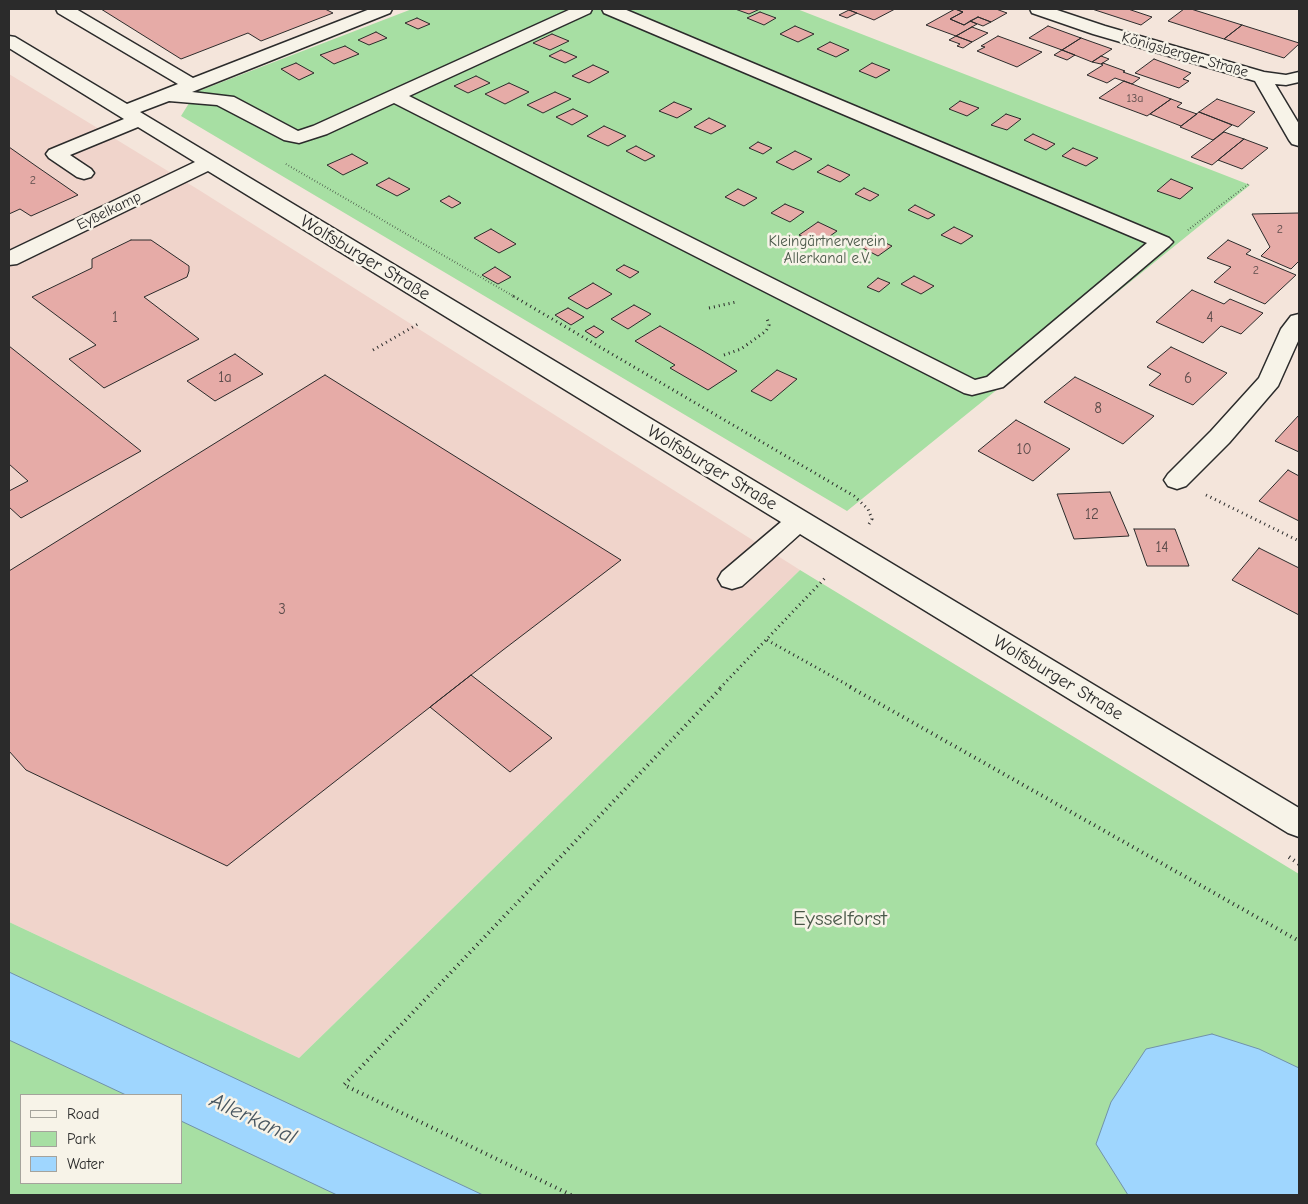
<!DOCTYPE html>
<meta charset="utf-8">
<style>
body{margin:0}
#map{position:relative;width:1308px;height:1204px;overflow:hidden;background:#f4e5db;font-family:"Comic Neue",sans-serif}
canvas{display:block}
.frame{position:absolute;inset:0;border:10px solid #2b2b2b;pointer-events:none}
.legend{position:absolute;left:20px;top:1094px;width:162px;height:90px;box-sizing:border-box;background:#f7f3e8;border:1px solid #a5a39c;margin:0;padding:6px 9px;list-style:none;font-size:15px;color:#2b2b2b}
.legend li{display:flex;align-items:center;gap:10px;height:25px}
.legend b{width:25px;border:1px solid #a5a39c}
</style>
<div id="map">
<canvas width="1308" height="1204"></canvas>
<div class="frame"></div>
<ul class="legend">
<li><b style="height:6px;background:#f7f3e8"></b>Road</li>
<li><b style="height:14px;background:#a7dfa3"></b>Park</li>
<li><b style="height:14px;background:#9fd6fe"></b>Water</li>
</ul>
</div>
<script>
const context = document.querySelector('canvas').getContext('2d');
context.lineJoin = 'round';
function fill(path, color) { context.fillStyle = color; context.fill(path, 'evenodd'); }
const shape = rows => new Path2D(rows.map(r => 'M' + r).join(''));
function strokePath(path, color, width, dash) { context.strokeStyle = color; context.lineWidth = width; context.lineCap = dash ? 'butt' : 'round'; context.setLineDash(dash || []); context.stroke(path); }
function label(font, color, halo, rows, align = 'center') {
  context.font = font + ' "Comic Neue",sans-serif'; context.lineWidth = 5; context.setLineDash([]); context.textBaseline = 'middle'; context.strokeStyle = halo; context.fillStyle = color; for (const [text, x, y, turn = 0] of rows) {
    context.save(); context.translate(x, y); context.rotate((+turn || 0) * Math.PI / 180); context.textAlign = isNaN(turn) ? turn : align; if (halo) context.strokeText(text, 0, 0); context.fillText(text, 0, 0); context.restore();
  }
}
fill(shape([
 [9,74,199,190,800,570,299,1058,9,922]
]), '#f0d4cb');
fill(shape([
 [412,9,797,9,1250,185,847,511,181,116,196,92],
 [800,570,1299,874,1299,1195,9,1195,9,922,299,1058],
 [21,1095,181,1095,181,1183,21,1183]
]), '#a7dfa3');
const water = shape([
 [9,972,483,1195,337,1195,181,1121,181,1095,126,1095,9,1040,9,972],
 [1212,1034,1259,1049,1299,1068,1299,1195,1128,1195,1096,1144,1111,1102,1146,1049,1212,1034]
]);
fill(water, '#9fd6fe');
strokePath(water, '#7192aa', 1);
const building = shape([
 [101,9,325,9,333,13,261,41,248,33,181,59,101,9],
 [735,9,760,9,749,14,735,9],
 [851,9,895,9,874,20,849,10,851,9],
 [955,9,996,9,1007,13,991,22,978,17,964,25,950,19,963,12,955,9],
 [955,9,963,12,950,19,964,25,970,21,977,24,956,36,926,25,955,9],
 [1092,9,1128,9,1152,17,1141,25,1092,9],
 [1184,9,1191,9,1242,25,1224,39,1168,21,1184,9],
 [849,10,857,13,847,18,839,15,849,10],
 [760,12,776,18,764,25,747,18,760,12],
 [978,17,991,22,983,26,970,21,978,17],
 [417,18,430,24,418,29,405,23,417,18],
 [1242,25,1299,43,1299,44,1284,58,1224,39,1242,25],
 [795,26,814,34,798,42,780,34,795,26],
 [1048,26,1081,38,1062,50,1029,38,1048,26],
 [972,27,988,33,972,42,956,36,972,27],
 [376,32,387,38,369,45,358,40,376,32],
 [552,34,569,41,550,50,533,43,552,34],
 [956,36,972,42,963,48,957,46,960,44,949,40,956,36],
 [998,36,1042,52,1017,67,977,51,985,47,981,46,998,36],
 [1081,38,1112,49,1092,62,1062,50,1081,38],
 [830,42,849,50,836,57,817,49,830,42],
 [345,46,359,54,334,64,320,55,345,46],
 [561,50,577,57,565,63,549,56,561,50],
 [1062,50,1075,55,1067,60,1054,55,1062,50],
 [1101,56,1109,59,1101,64,1092,62,1101,56],
 [1154,59,1191,73,1183,79,1189,81,1179,88,1135,73,1154,59],
 [296,63,314,73,299,80,281,69,296,63],
 [872,63,890,70,876,78,859,71,872,63],
 [1103,63,1125,71,1123,72,1140,78,1132,84,1115,78,1107,83,1087,75,1103,65,1101,64,1103,63],
 [593,65,609,72,589,83,572,76,593,65],
 [476,76,490,83,468,93,454,86,476,76],
 [1124,81,1132,84,1171,99,1147,116,1099,98,1124,81],
 [509,83,529,92,505,104,485,94,509,83],
 [555,92,571,99,543,113,527,105,555,92],
 [1171,99,1182,103,1177,107,1197,114,1181,126,1150,114,1171,99],
 [1217,99,1255,112,1238,127,1199,112,1217,99],
 [960,101,979,108,967,116,949,109,960,101],
 [674,102,692,109,677,118,659,111,674,102],
 [573,109,588,116,572,125,556,117,573,109],
 [1199,112,1232,125,1213,140,1180,127,1199,112],
 [1006,114,1021,119,1007,130,991,125,1006,114],
 [709,118,726,126,711,134,694,127,709,118],
 [604,126,626,136,608,146,587,136,604,126],
 [1224,132,1244,139,1212,165,1191,157,1224,132],
 [1033,134,1055,144,1046,150,1024,140,1033,134],
 [1244,139,1268,148,1242,169,1218,160,1244,139],
 [758,142,772,148,763,154,749,148,758,142],
 [636,146,655,156,645,161,626,151,636,146],
 [9,147,36,166,78,195,31,216,20,209,9,214,9,147],
 [1073,148,1098,158,1086,166,1062,156,1073,148],
 [795,151,812,159,793,170,776,162,795,151],
 [352,154,368,163,343,175,327,165,352,154],
 [828,165,850,175,840,182,817,172,828,165],
 [389,178,410,189,397,196,376,185,389,178],
 [1171,179,1193,188,1180,199,1157,191,1171,179],
 [864,188,879,195,870,201,855,194,864,188],
 [738,189,757,198,744,206,725,197,738,189],
 [449,196,461,203,452,208,440,201,449,196],
 [785,204,804,212,790,222,771,213,785,204],
 [915,205,935,215,928,219,908,210,915,205],
 [1299,213,1299,261,1291,269,1261,256,1270,247,1252,214,1299,213],
 [818,222,837,231,819,244,799,235,818,222],
 [954,227,973,236,961,244,941,235,954,227],
 [491,229,516,244,499,253,474,238,491,229],
 [871,236,892,246,878,256,857,245,871,236],
 [131,240,151,240,189,266,189,271,187,277,144,297,199,339,104,388,69,359,96,345,32,297,92,268,92,259,131,240],
 [1228,240,1251,250,1246,254,1296,275,1265,304,1214,282,1231,267,1207,258,1228,240],
 [624,265,639,272,630,278,616,270,624,265],
 [495,267,511,277,498,284,482,275,495,267],
 [914,276,934,286,921,294,901,284,914,276],
 [878,278,890,283,879,292,867,287,878,278],
 [593,283,612,294,587,309,568,298,593,283],
 [1192,290,1224,304,1230,299,1263,313,1241,334,1221,326,1203,343,1156,322,1192,290],
 [634,305,651,314,628,329,611,319,634,305],
 [568,308,584,317,571,325,555,315,568,308],
 [594,326,604,332,596,338,585,331,594,326],
 [660,326,700,349,737,371,708,390,670,368,675,365,635,341,660,326],
 [9,346,141,451,21,518,9,507,9,491,28,481,9,464,9,346],
 [1171,347,1227,373,1193,405,1149,385,1161,374,1147,367,1171,347],
 [235,354,263,374,215,401,187,381,235,354],
 [777,370,797,379,771,401,751,391,777,370],
 [325,375,621,560,503,650,227,866,26,770,9,751,9,571,325,375],
 [1075,377,1154,416,1123,444,1044,402,1075,377],
 [1299,415,1299,452,1275,441,1299,415],
 [1016,420,1070,449,1033,481,978,451,1016,420],
 [1288,470,1299,476,1299,521,1259,501,1288,470],
 [1110,492,1129,536,1074,539,1057,494,1110,492],
 [1134,529,1175,529,1189,566,1147,566,1134,529],
 [1259,548,1299,568,1299,615,1232,580,1259,548],
 [471,675,552,738,510,772,430,707,471,675]
]);
fill(building, '#e6aba7');
strokePath(building, '#2b2b2b', 1);
const minor = shape([
 [56,9,76,9,193,78,370,9,392,9,390,13,192,92,234,97,298,131,313,126,571,9,592,9,590,13,409,96,975,380,987,377,1147,243,604,13,602,9,624,9,1169,238,1173,242,1169,246,1003,387,972,395,964,393,394,103,327,134,299,143,284,140,217,105,169,101,140,112,1299,808,1299,837,1288,833,800,534,742,586,732,589,722,586,718,579,722,572,781,522,208,171,17,264,9,265,9,251,195,162,138,127,70,155,91,169,94,173,91,177,84,179,77,177,49,158,46,154,49,150,124,119,9,48,9,36,15,37,127,104,178,84,58,13,56,9],
 [1030,9,1054,9,1105,26,1264,72,1286,75,1299,72,1299,82,1286,85,1275,84,1299,124,1299,146,1292,144,1289,140,1255,81,1093,34,1032,13,1030,9],
 [1299,314,1299,339,1278,386,1229,443,1186,486,1177,489,1168,486,1164,480,1168,474,1211,431,1259,378,1281,329,1291,316,1299,314]
]);
strokePath(minor, '#2b2b2b', 3);
strokePath(shape([
 [286,164,515,297],
 [1188,230,1250,183]
]), '#2b2b2b', 2, [0.5, 2.5]);
strokePath(shape([
 [513,296,854,496,868,509,872,519,869,524],
 [709,308,736,302],
 [373,350,418,324],
 [724,355,741,349,766,331,769,325,767,318],
 [1206,495,1299,541],
 [767,640,853,688],
 [720,688,827,576]
]), '#2b2b2b', 3, [1, 4]);
strokePath(shape([
 [850,687,1299,941],
 [1289,857,1299,864],
 [571,1195,344,1085,722,687]
]), '#2b2b2b', 4, [1, 4.5]);
fill(minor, '#f7f3e8');
label('12px', '#5a4b4a', null, [
 ["13a",1135,99],
 ["2",33,181],
 ["2",1280,230],
 ["2",1256,271]
]);
label('15px', '#2b2b2b', '#f7f3e8', [
 ["Königsberger Straße",1185,55,16],
 ["Eyßelkamp",109,211,-26]
]);
label('15px', '#4a5849', '#f7f3e8', [
 ["Kleingärtnerverein",827,242],
 ["Allerkanal e.V.",827,259]
]);
label('15px', '#5a4b4a', null, [
 ["1",115,318],
 ["4",1210,318],
 ["1a",225,378],
 ["6",1188,379],
 ["8",1098,409],
 ["10",1024,450],
 ["12",1092,515],
 ["14",1162,548],
 ["3",282,610]
]);
label('18px', '#2b2b2b', '#f7f3e8', [
 ["Wolfsburger Straße",365,258,31],
 ["Wolfsburger Straße",712,468,31],
 ["Wolfsburger Straße",1058,678,31]
]);
label('21px', '#4a5849', '#f7f3e8', [
 ["Eysselforst",840,919]
]);
label('italic 22px', '#485660', '#f7f3e8', [
 ["Allerkanal",253,1119,25]
]);
</script>
